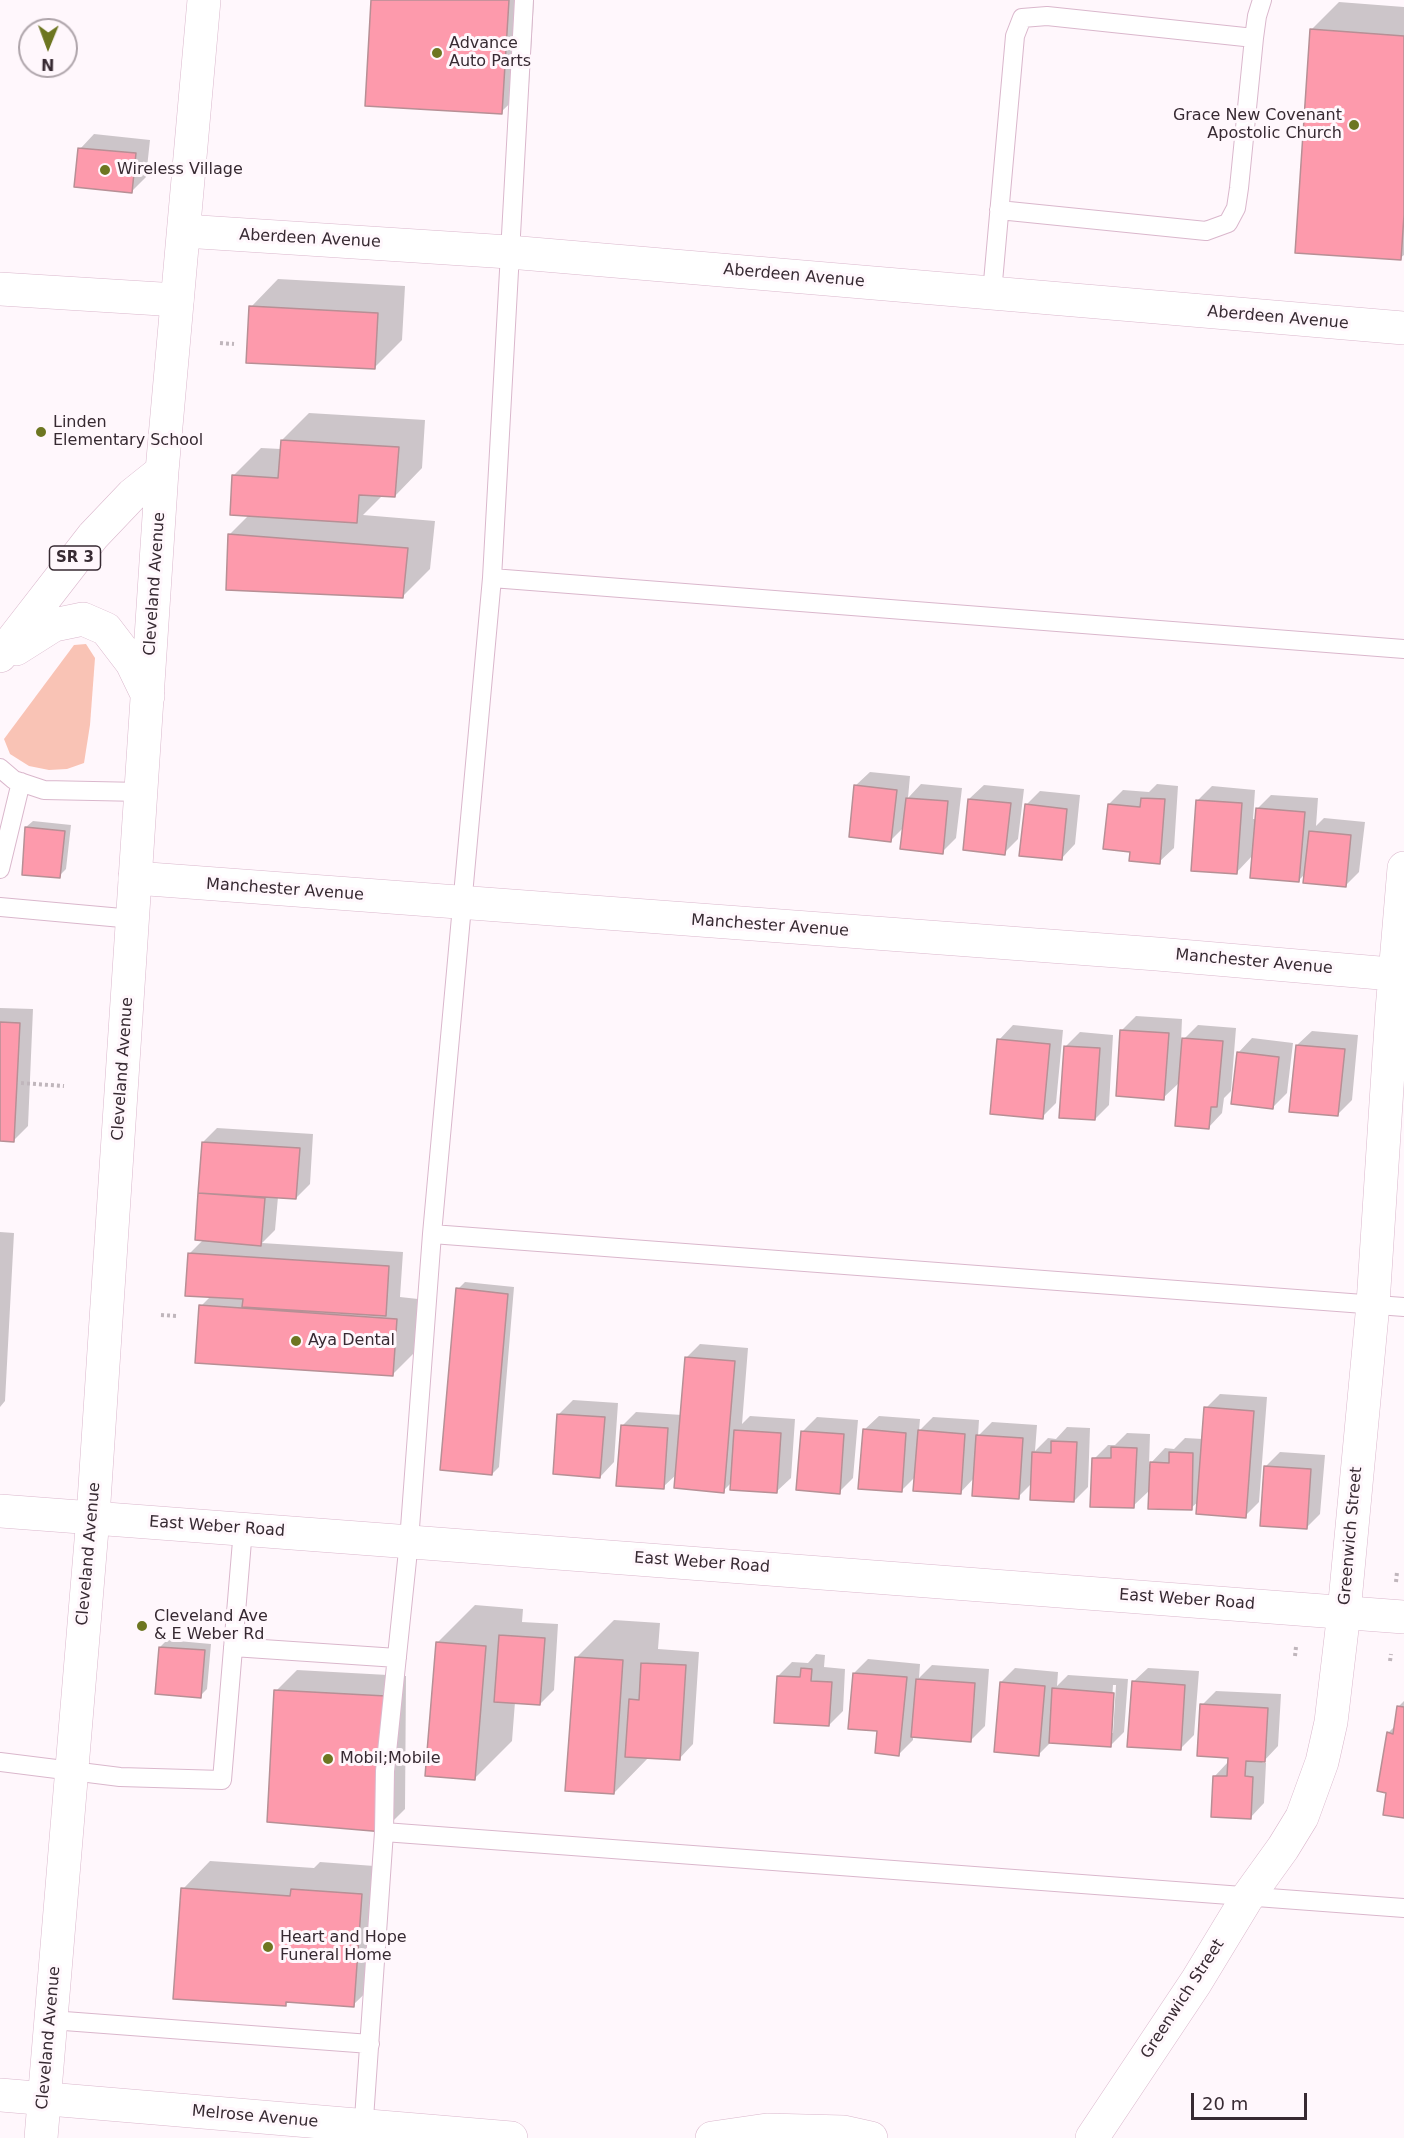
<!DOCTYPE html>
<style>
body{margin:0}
#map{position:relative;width:1404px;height:2138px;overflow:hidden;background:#fff7fc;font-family:"DejaVu Sans",sans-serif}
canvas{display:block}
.north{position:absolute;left:18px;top:18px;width:60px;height:60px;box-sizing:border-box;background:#fff7fc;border:2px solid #afa5ab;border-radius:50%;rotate:181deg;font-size:16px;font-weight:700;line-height:24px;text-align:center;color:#372a32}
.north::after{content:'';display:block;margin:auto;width:21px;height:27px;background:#6d7621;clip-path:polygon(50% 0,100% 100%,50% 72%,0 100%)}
.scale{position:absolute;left:1191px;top:2093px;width:116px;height:27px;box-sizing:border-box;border:3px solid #372a32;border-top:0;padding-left:8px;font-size:18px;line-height:21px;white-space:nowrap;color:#372a32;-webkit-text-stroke:4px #fff7fc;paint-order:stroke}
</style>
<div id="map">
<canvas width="1404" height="2138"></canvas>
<div class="north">N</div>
<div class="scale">20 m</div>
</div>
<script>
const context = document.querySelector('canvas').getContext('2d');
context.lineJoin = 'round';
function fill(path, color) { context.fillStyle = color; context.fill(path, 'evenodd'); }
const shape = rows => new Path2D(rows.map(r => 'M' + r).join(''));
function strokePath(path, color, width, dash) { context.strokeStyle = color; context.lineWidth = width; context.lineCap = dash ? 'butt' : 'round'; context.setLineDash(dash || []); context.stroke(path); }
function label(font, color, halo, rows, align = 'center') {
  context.font = font + ' "DejaVu Sans",sans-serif'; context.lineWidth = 6; context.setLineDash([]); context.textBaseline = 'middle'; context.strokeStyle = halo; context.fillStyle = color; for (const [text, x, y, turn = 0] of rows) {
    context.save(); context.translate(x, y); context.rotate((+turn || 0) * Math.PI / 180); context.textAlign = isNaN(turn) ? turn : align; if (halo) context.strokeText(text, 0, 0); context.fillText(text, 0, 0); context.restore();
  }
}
fill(shape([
 [86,644,95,658,90,725,84,763,67,769,49,770,29,766,10,754,4,739,74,645]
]), '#f9c3b5');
fill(shape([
 [373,0,534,0,529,85,501,112],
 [1339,2,1404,7,1404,255,1400,258,1311,30],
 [94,134,150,140,146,177,132,191,80,149],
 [278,279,405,286,402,340,374,368,251,307],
 [309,413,425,420,422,468,395,496,383,495,363,515,435,521,430,569,402,597,230,534,249,515,234,475,261,448,281,449,282,440],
 [870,772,910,776,908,798,921,784,962,788,956,838,942,852,904,827,891,840,855,786],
 [1157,784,1178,786,1174,848,1159,862,1131,850,1109,804,1123,790,1149,792],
 [984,785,1024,789,1018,839,1004,853,969,799],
 [1212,786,1255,790,1253,819,1256,819,1257,809,1271,795,1318,798,1316,826,1324,818,1365,822,1359,872,1345,886,1306,873,1298,881,1253,855,1236,873,1197,801],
 [1040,791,1080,795,1075,844,1061,859,1026,805],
 [33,821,71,825,66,869,59,876,26,827],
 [0,1008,33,1009,28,1126,14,1140,0,1139],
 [1136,1016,1182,1019,1181,1042,1198,1025,1236,1028,1231,1091,1224,1098,1222,1113,1208,1128,1180,1082,1163,1098,1122,1030],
 [1013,1025,1063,1030,1056,1103,1042,1117,999,1040],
 [1312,1031,1358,1035,1352,1100,1337,1115,1297,1045],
 [1080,1032,1113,1035,1109,1105,1095,1119,1066,1046],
 [1252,1038,1293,1043,1287,1093,1273,1107,1238,1053],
 [217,1128,313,1134,310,1184,296,1198,278,1197,275,1230,262,1243,403,1252,400,1297,418,1299,414,1353,393,1374,201,1306,211,1296,189,1254,203,1240,196,1239,203,1142],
 [0,1232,14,1233,5,1401,0,1407],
 [465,1282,514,1287,499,1467,492,1474,458,1289],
 [700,1344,748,1348,742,1424,750,1416,795,1419,791,1478,776,1492,732,1482,723,1491,677,1474,663,1487,622,1426,636,1412,682,1415,686,1358],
 [1220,1394,1267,1397,1259,1502,1245,1516,1199,1501,1191,1508,1150,1490,1133,1506,1094,1459,1108,1445,1115,1445,1127,1433,1150,1434,1149,1465,1165,1448,1174,1449,1185,1438,1203,1439,1206,1408],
 [573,1400,618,1403,614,1462,600,1477,559,1414],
 [879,1416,920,1419,919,1431,933,1417,979,1420,978,1436,992,1422,1037,1425,1035,1451,1048,1438,1056,1439,1067,1427,1090,1428,1088,1487,1074,1501,1032,1483,1018,1497,974,1478,960,1493,916,1476,901,1491,864,1430],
 [817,1417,858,1420,853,1478,839,1492,803,1431],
 [1280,1452,1325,1455,1320,1514,1306,1528,1266,1466],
 [475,1605,523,1609,522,1622,558,1624,554,1690,540,1704,515,1702,512,1741,474,1779,437,1643],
 [614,1620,660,1623,658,1649,699,1652,693,1744,679,1759,649,1757,614,1793,576,1658],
 [167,1640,211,1644,207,1689,200,1696,160,1647],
 [816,1654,825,1655,824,1667,845,1669,843,1711,829,1725,778,1676,792,1662,808,1663],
 [868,1659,920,1664,919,1678,932,1665,989,1669,985,1726,971,1740,913,1736,913,1740,899,1754,879,1730,854,1673],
 [1015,1668,1058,1672,1057,1686,1068,1675,1128,1679,1124,1732,1110,1746,1051,1742,1038,1755,1001,1682],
 [1113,1685,1116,1685,1113,1733,1110,1733],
 [1148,1668,1199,1671,1194,1735,1180,1749,1133,1682],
 [297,1670,406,1676,405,1809,384,1830,276,1691],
 [1216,1691,1281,1694,1278,1746,1262,1763,1266,1763,1264,1803,1250,1818,1214,1777,1228,1762,1230,1757,1202,1705],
 [1404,1701,1404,1817,1388,1792,1388,1733,1396,1725,1399,1706],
 [210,1861,314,1868,320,1862,388,1867,381,1978,353,2005,289,2001,285,2005,183,1889]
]), '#0003');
const building = shape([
 [371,0,509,0,502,114,365,106,371,0],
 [1310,29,1404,36,1404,215,1401,260,1295,253,1310,29],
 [78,148,136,153,132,193,74,187,78,148],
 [249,306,378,313,375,369,246,363,249,306],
 [281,440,399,447,395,497,359,495,357,523,230,515,232,475,278,478,281,440],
 [228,534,408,548,403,598,226,590,228,534],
 [854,785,897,790,891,842,849,837,854,785],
 [906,798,948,801,943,854,900,849,906,798],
 [1141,798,1165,799,1160,864,1129,861,1130,852,1103,849,1108,804,1140,807,1141,798],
 [968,799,1011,803,1005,855,963,850,968,799],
 [1196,800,1242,803,1237,874,1191,871,1196,800],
 [1025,804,1067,809,1062,860,1019,856,1025,804],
 [1256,808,1305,812,1299,882,1250,878,1256,808],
 [25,827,65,831,60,878,22,875,25,827],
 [1309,831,1351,835,1346,887,1303,883,1309,831],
 [0,1022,20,1023,14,1142,0,1141,0,1022],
 [1120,1030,1169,1033,1164,1100,1116,1096,1120,1030],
 [1182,1038,1223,1041,1217,1107,1211,1107,1209,1129,1175,1126,1182,1038],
 [997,1039,1050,1044,1043,1119,990,1114,997,1039],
 [1296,1045,1345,1049,1338,1116,1289,1112,1296,1045],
 [1064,1046,1100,1048,1095,1120,1059,1118,1064,1046],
 [1237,1052,1279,1057,1273,1109,1231,1104,1237,1052],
 [202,1142,300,1148,296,1199,198,1193,202,1142],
 [198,1193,265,1198,261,1246,195,1240,198,1193],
 [188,1253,389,1266,386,1316,242,1307,243,1299,185,1296,188,1253],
 [456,1288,508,1294,492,1475,440,1470,456,1288],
 [199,1305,397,1319,393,1376,195,1363,199,1305],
 [685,1357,735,1361,724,1493,674,1488,685,1357],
 [1204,1407,1254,1411,1246,1518,1196,1514,1204,1407],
 [557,1414,605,1417,600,1478,553,1474,557,1414],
 [621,1425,668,1428,664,1489,616,1486,621,1425],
 [863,1429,906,1433,902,1492,858,1489,863,1429],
 [734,1430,781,1433,777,1493,730,1490,734,1430],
 [918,1430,965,1434,961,1494,913,1491,918,1430],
 [801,1431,844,1434,840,1494,796,1490,801,1431],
 [976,1435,1023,1438,1019,1499,972,1496,976,1435],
 [1051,1441,1077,1442,1074,1502,1030,1500,1032,1452,1051,1453,1051,1441],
 [1111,1447,1137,1448,1134,1508,1090,1507,1092,1458,1111,1458,1111,1447],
 [1169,1452,1193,1453,1192,1510,1148,1509,1150,1462,1169,1463,1169,1452],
 [1264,1466,1311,1469,1307,1529,1260,1526,1264,1466],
 [499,1635,545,1638,540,1705,494,1702,499,1635],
 [436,1642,486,1646,475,1780,425,1776,436,1642],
 [159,1647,205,1650,201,1698,155,1694,159,1647],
 [575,1657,623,1660,614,1794,565,1791,575,1657],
 [641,1663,686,1665,680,1760,625,1757,629,1699,639,1700,641,1663],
 [801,1668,812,1669,811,1681,832,1682,829,1726,774,1723,777,1676,800,1677,801,1668],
 [853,1673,907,1677,899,1756,875,1753,877,1731,848,1729,853,1673],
 [916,1679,975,1683,971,1742,911,1737,916,1679],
 [1132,1681,1185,1685,1181,1750,1127,1747,1132,1681],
 [1000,1682,1045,1686,1039,1756,994,1752,1000,1682],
 [1052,1688,1114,1693,1111,1747,1049,1743,1052,1688],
 [274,1690,386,1696,384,1832,267,1822,274,1690],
 [1200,1704,1268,1708,1265,1762,1246,1761,1245,1776,1253,1777,1251,1819,1211,1817,1213,1776,1227,1776,1228,1758,1197,1756,1200,1704],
 [1397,1706,1404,1707,1404,1818,1383,1815,1386,1793,1377,1791,1387,1732,1393,1734,1397,1706],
 [181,1888,290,1896,291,1889,362,1894,354,2007,286,2002,286,2006,173,1999,181,1888]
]);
fill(building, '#fd9aac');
strokePath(building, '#b78f95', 1.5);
const service = shape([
 [999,210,1206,231,1228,223,1236,208,1239,188,1254,38],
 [992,293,1015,36,1022,18,1047,16,1254,38,1257,16,1262,0],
 [492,578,1404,649],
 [0,768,14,780,44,790,142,792],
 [0,869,21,782],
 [0,907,133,919],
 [432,1234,1404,1307],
 [233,1647,397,1658],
 [0,1762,120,1777,222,1780,243,1529],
 [384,1832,1404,1908],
 [51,2020,370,2044],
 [363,2133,384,1832,385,1771,409,1541,432,1234,492,578,524,0]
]);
const minor = shape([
 [184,231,509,252,1404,328],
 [0,289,177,300],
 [135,878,1157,954,1404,975],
 [0,2095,511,2138],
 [712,2138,767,2130,844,2132,871,2138],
 [1092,2138,1196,1982,1247,1898,1283,1848,1302,1817,1322,1762,1331,1722,1344,1612,1373,1304,1392,1010,1404,868]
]);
const tertiary = shape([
 [0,1511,1404,1617]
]);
const primary = shape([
 [16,649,54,625,83,619,106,629,132,663,148,696],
 [0,656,93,536,132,495,162,471],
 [41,2138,93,1517,162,471,204,0]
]);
strokePath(service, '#dab7cc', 20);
strokePath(minor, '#dab7cc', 34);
strokePath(tertiary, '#dab7cc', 34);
strokePath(primary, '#dab7cc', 34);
strokePath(shape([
 [220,343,234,344],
 [21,1083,64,1086],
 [161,1315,177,1316],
 [1396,1582,1397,1572],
 [1295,1656,1296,1647],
 [1390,1661,1391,1654]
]), '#c0b6bc', 4, [3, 3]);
strokePath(service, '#fff', 18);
strokePath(minor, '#fff', 33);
strokePath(tertiary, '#fff', 33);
strokePath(primary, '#fff', 33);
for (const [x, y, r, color] of [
 [437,53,6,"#6d7621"],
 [1354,125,6,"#6d7621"],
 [105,170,6,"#6d7621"],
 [41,432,6,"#6d7621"],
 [296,1341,6,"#6d7621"],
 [142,1626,6,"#6d7621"],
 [328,1759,6,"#6d7621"],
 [268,1947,6,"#6d7621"]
]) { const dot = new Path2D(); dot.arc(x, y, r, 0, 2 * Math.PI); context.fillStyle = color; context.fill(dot); strokePath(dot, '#fff7fc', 2); }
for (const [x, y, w] of [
 [75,558,51]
]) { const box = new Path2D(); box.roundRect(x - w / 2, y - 12, w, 24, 4.5); context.fillStyle = '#fff7fc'; context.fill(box); strokePath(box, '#372a32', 1.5); }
label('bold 15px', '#372a32', null, [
 ["SR 3",75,558]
]);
label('16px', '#372a32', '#fff7fc', [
 ["Advance",449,44],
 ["Auto Parts",449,62],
 ["Grace New Covenant",1342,116,"right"],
 ["Apostolic Church",1342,134,"right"],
 ["Wireless Village",117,170],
 ["Linden",53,423],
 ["Elementary School",53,441],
 ["Aya Dental",308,1341],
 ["Cleveland Ave",154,1617],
 ["& E Weber Rd",154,1635],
 ["Mobil;Mobile",340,1759],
 ["Heart and Hope",280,1938],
 ["Funeral Home",280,1956]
], 'left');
label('16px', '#372a32', '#fff7fc', [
 ["Aberdeen Avenue",310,239,3],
 ["Aberdeen Avenue",794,276,5],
 ["Aberdeen Avenue",1278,318,5],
 ["Cleveland Avenue",155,584,-86],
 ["Manchester Avenue",285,890,4],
 ["Manchester Avenue",770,926,4],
 ["Manchester Avenue",1254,962,5],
 ["Cleveland Avenue",123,1069,-86],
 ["East Weber Road",217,1527,4],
 ["Greenwich Street",1351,1536,-85],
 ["Cleveland Avenue",89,1554,-85],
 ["East Weber Road",702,1563,4],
 ["East Weber Road",1187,1600,4],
 ["Greenwich Street",1183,1999,-57],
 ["Cleveland Avenue",49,2038,-85],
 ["Melrose Avenue",255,2117,5]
]);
</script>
